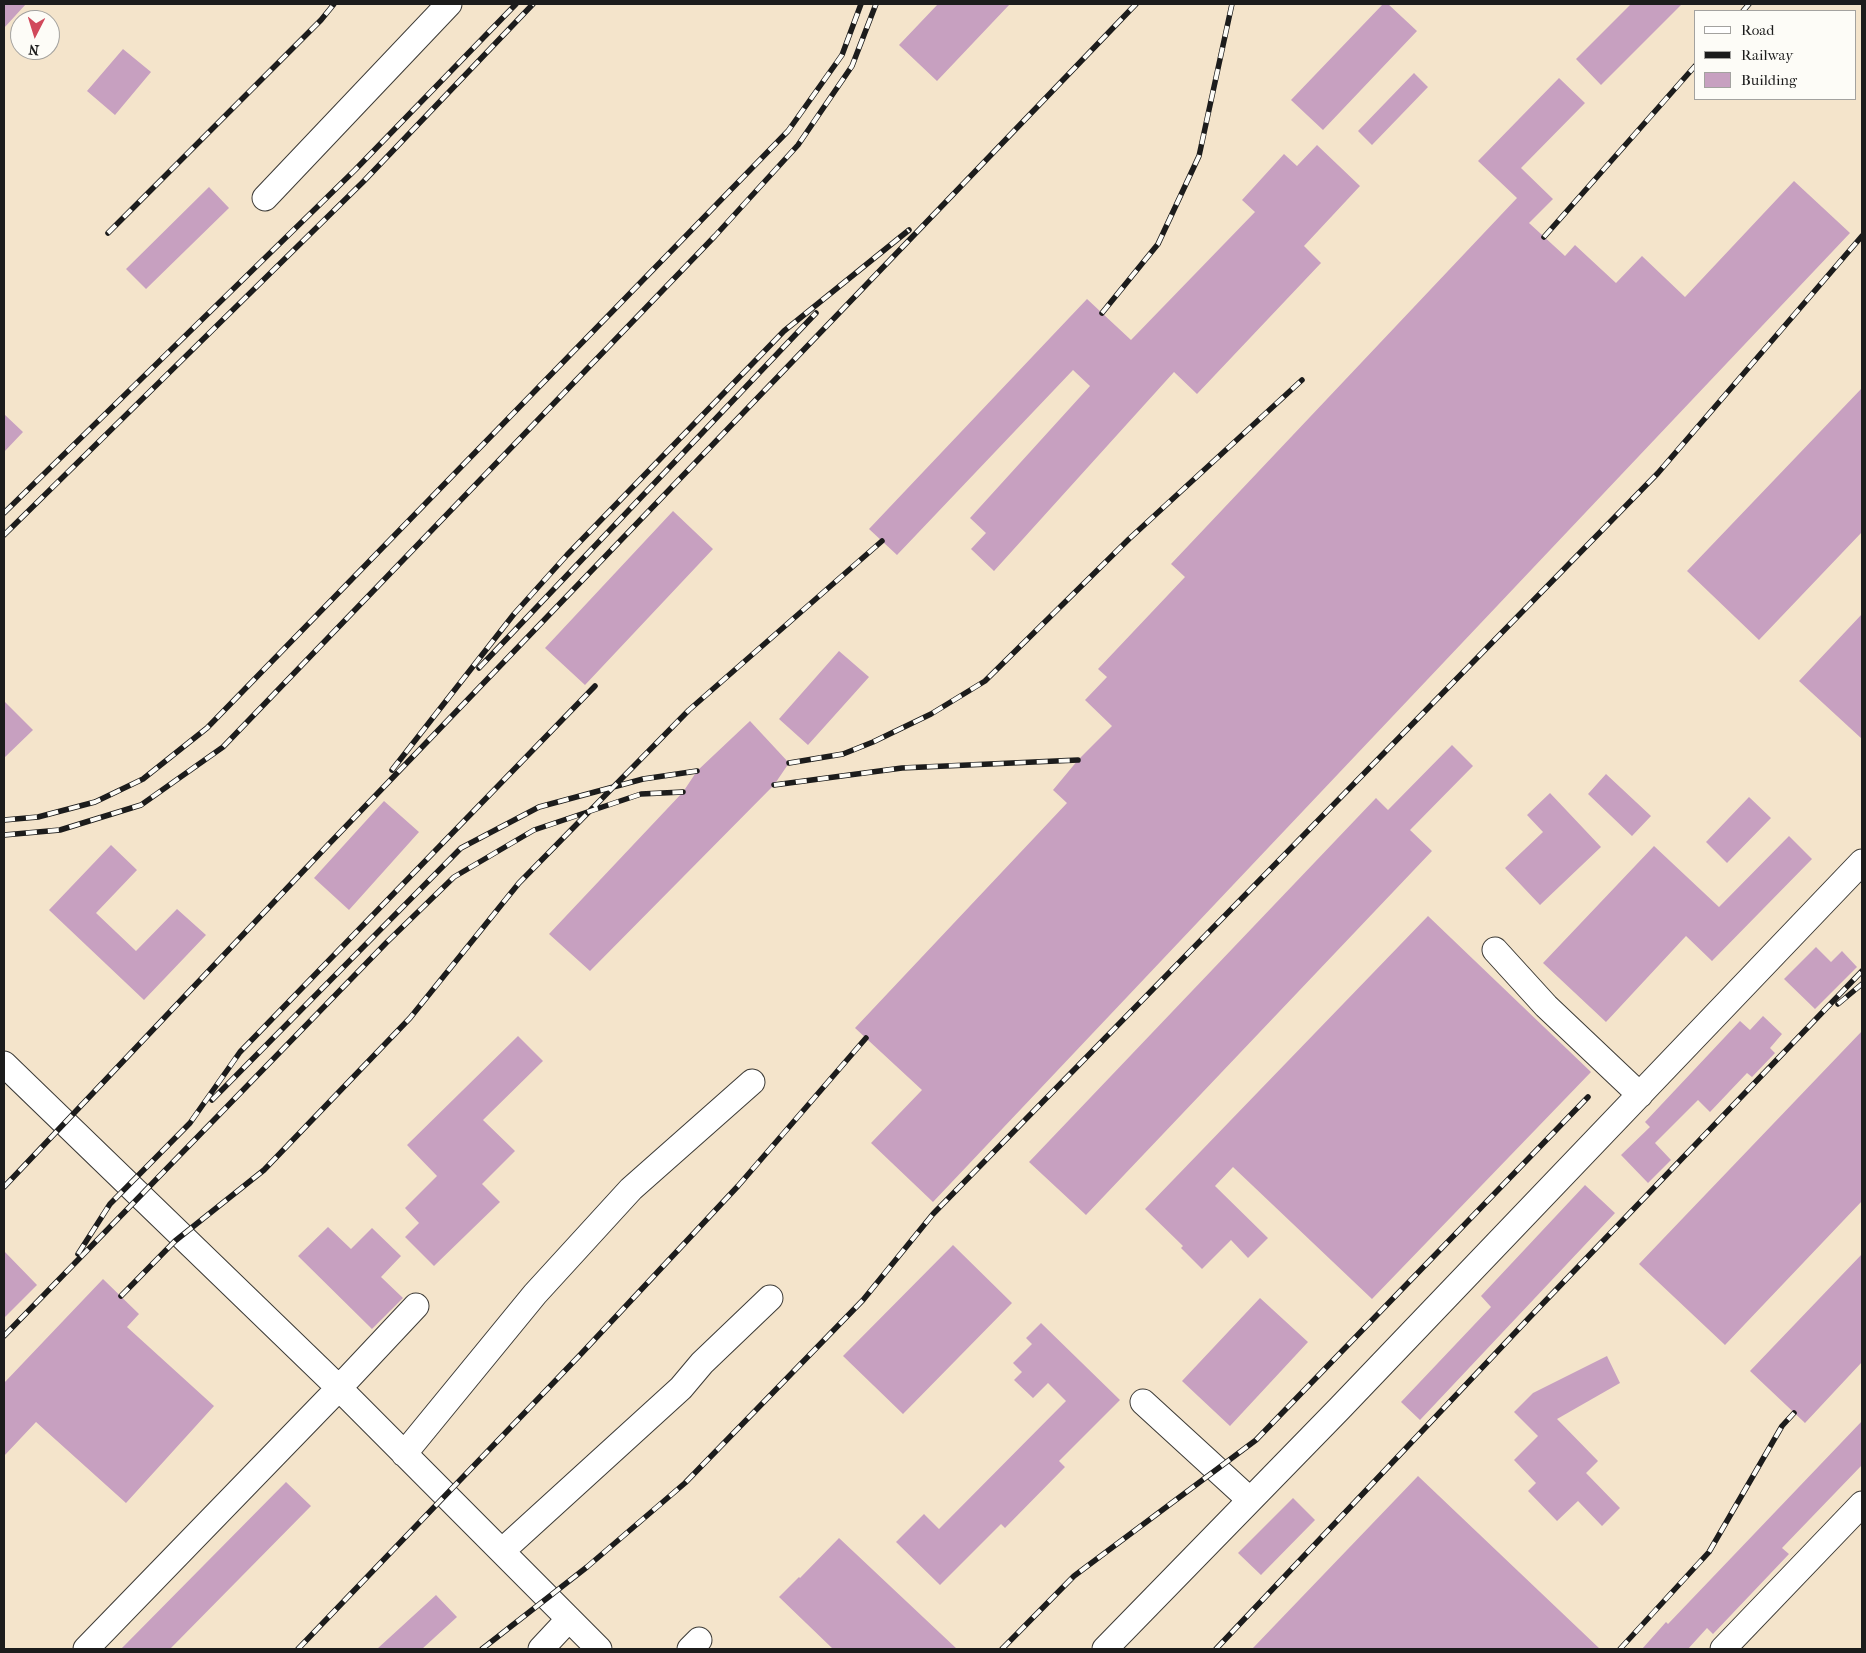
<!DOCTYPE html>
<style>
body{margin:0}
#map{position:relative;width:1866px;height:1653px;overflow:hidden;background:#f4e4cb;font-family:"IM FELL French Canon",serif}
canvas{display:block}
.frame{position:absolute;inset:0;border:5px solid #1c1c1c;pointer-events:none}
.legend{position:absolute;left:1694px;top:10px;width:162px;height:90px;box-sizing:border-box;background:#fdfcf7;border:1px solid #a3a29f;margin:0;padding:6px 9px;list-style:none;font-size:15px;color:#1c1c1c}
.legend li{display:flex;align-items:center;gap:10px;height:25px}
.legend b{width:25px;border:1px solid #a3a29f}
.north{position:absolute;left:10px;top:10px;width:50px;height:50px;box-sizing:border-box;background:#fdfcf7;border:1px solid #a3a29f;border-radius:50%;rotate:185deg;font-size:14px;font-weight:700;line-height:20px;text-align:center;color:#1c1c1c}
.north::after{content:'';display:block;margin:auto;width:18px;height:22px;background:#d1495b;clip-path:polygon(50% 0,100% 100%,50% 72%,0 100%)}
</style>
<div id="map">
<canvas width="1866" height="1653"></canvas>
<div class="frame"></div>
<ul class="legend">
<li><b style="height:6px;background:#fff"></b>Road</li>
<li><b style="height:6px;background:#1c1c1c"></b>Railway</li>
<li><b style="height:14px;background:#c7a0c0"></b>Building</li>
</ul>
<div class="north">N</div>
</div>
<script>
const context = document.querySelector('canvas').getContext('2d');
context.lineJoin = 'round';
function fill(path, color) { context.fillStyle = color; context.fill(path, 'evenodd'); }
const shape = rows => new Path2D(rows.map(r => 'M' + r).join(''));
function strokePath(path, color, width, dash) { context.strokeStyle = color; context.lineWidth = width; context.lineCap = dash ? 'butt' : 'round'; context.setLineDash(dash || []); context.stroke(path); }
fill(shape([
 [4,4,26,4,4,28],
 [938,4,1010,4,937,81,899,45],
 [1383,4,1388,4,1417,31,1323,130,1291,100],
 [1631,4,1682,4,1601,85,1576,59],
 [123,49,151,72,115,115,87,91],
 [1414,73,1428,87,1372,145,1358,131],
 [1559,78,1585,103,1521,168,1553,199,1529,223,1565,256,1575,245,1616,283,1642,256,1685,297,1794,181,1850,233,933,1202,871,1143,922,1090,855,1028,1067,803,1053,790,1078,760,1112,726,1085,700,1107,677,1098,669,1185,577,1171,564,1517,198,1478,161],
 [1317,145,1360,186,1304,246,1321,263,1197,394,1174,372,994,571,971,549,986,533,970,518,1090,386,1073,370,897,555,869,529,1087,299,1131,340,1255,212,1242,200,1284,154,1297,166],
 [209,187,229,208,146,289,126,269],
 [1862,388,1862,532,1759,640,1687,571],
 [4,414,23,432,4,452],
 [673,511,713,549,585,685,545,648],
 [1862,614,1862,739,1799,681],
 [839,651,869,677,808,745,779,719],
 [4,701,33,730,4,758],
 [750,721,789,763,774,785,590,971,549,934,683,792,697,771],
 [1452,745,1473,766,1410,830,1432,851,1086,1215,1029,1162,1376,798,1388,810],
 [1606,774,1651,816,1632,836,1588,794],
 [1550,793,1601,847,1540,905,1505,868,1543,832,1527,815],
 [1749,797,1771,818,1727,863,1706,842],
 [384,801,419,832,349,910,314,878],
 [1789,836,1812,859,1712,961,1686,936,1606,1022,1543,963,1654,846,1719,907],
 [111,845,137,870,96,913,136,951,177,909,206,935,144,1000,49,910],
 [1428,916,1591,1072,1372,1299,1233,1167,1215,1186,1268,1238,1248,1258,1231,1240,1202,1269,1181,1248,1183,1246,1145,1209],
 [1816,947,1831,962,1842,951,1857,967,1815,1009,1784,979],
 [1763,1016,1782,1034,1770,1048,1775,1053,1752,1077,1747,1073,1710,1112,1698,1100,1655,1143,1671,1160,1648,1183,1621,1155,1650,1127,1645,1122,1740,1021,1750,1030],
 [1862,1031,1862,1201,1725,1345,1639,1264],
 [518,1036,543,1061,483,1120,515,1151,482,1184,500,1202,434,1266,405,1237,419,1223,405,1208,437,1176,407,1145],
 [1585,1185,1615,1213,1420,1420,1401,1402,1491,1307,1481,1296],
 [328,1227,351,1249,372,1228,401,1256,381,1277,403,1298,372,1329,298,1256],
 [953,1245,1012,1303,903,1414,843,1356],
 [4,1251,37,1285,4,1318],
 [1862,1254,1862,1362,1805,1423,1750,1371],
 [103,1279,139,1314,127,1327,214,1406,126,1503,36,1422,4,1456,4,1383],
 [1260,1298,1308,1342,1230,1426,1182,1381],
 [1041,1323,1120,1400,1059,1461,1065,1467,1005,1528,1001,1524,940,1585,896,1542,924,1514,939,1529,1066,1401,1048,1383,1033,1398,1014,1380,1022,1372,1013,1363,1032,1344,1026,1338],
 [1607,1356,1620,1383,1557,1419,1598,1461,1586,1473,1620,1508,1602,1526,1578,1501,1557,1521,1528,1491,1536,1483,1514,1460,1538,1436,1514,1412,1533,1393],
 [1862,1421,1862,1465,1782,1548,1789,1554,1713,1634,1707,1628,1688,1649,1642,1649,1666,1622,1668,1624],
 [1418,1476,1600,1649,1252,1649],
 [286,1482,311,1506,170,1649,121,1649],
 [1293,1498,1315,1520,1261,1575,1238,1553],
 [839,1538,957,1649,833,1649,779,1597,799,1577,800,1578],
 [436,1595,457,1617,422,1649,377,1649]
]), '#c7a0c0');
const minor = shape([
 [265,198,449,4],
 [1495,950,1546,1006,1640,1095],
 [4,1064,339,1388,599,1649],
 [1143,1402,1250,1500],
 [404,1454,535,1294,631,1189,752,1082],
 [502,1551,681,1388,702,1363,770,1298],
 [86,1649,339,1388,416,1306],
 [541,1649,569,1619],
 [690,1649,699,1640],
 [1105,1649,1339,1409,1862,862],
 [1723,1649,1862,1504]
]);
strokePath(minor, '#3c3a36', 27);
strokePath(minor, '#fff', 25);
const rail = shape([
 [1743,11,1749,4],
 [108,233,321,20,334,4],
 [1544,237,1695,66],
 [1102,313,1158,244,1199,156,1232,4],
 [4,513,355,170,516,4],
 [4,535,364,181,533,4],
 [479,668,816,313],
 [789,763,843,754,873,742,931,714,985,681,1129,539,1302,380],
 [392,770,514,614,567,555,784,331,909,230],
 [774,785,902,768,1078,760],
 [4,820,38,817,95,802,143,779,207,728,788,131,842,55,861,4],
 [4,835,60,830,141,805,223,747,715,236,798,145,852,66,876,4],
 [1838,1004,1862,984],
 [212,1100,461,848,539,807,643,779,697,771],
 [4,1187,327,846,1136,4],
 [78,1254,110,1204,190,1123,240,1052,595,686],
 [121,1296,175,1241,264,1170,410,1018,519,883,689,710,882,541],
 [4,1336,387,942,454,877,534,830,641,794,683,792],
 [298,1649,581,1354,738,1186,866,1038],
 [482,1649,587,1567,685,1483,863,1300,933,1214,1658,473,1862,236],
 [1002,1649,1074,1576,1256,1440,1588,1097],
 [1216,1649,1529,1318,1862,971],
 [1620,1649,1709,1552,1782,1426,1794,1413]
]);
strokePath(rail, '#1c1c1c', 5.5);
strokePath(rail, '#fdfcf7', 4, [11]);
</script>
